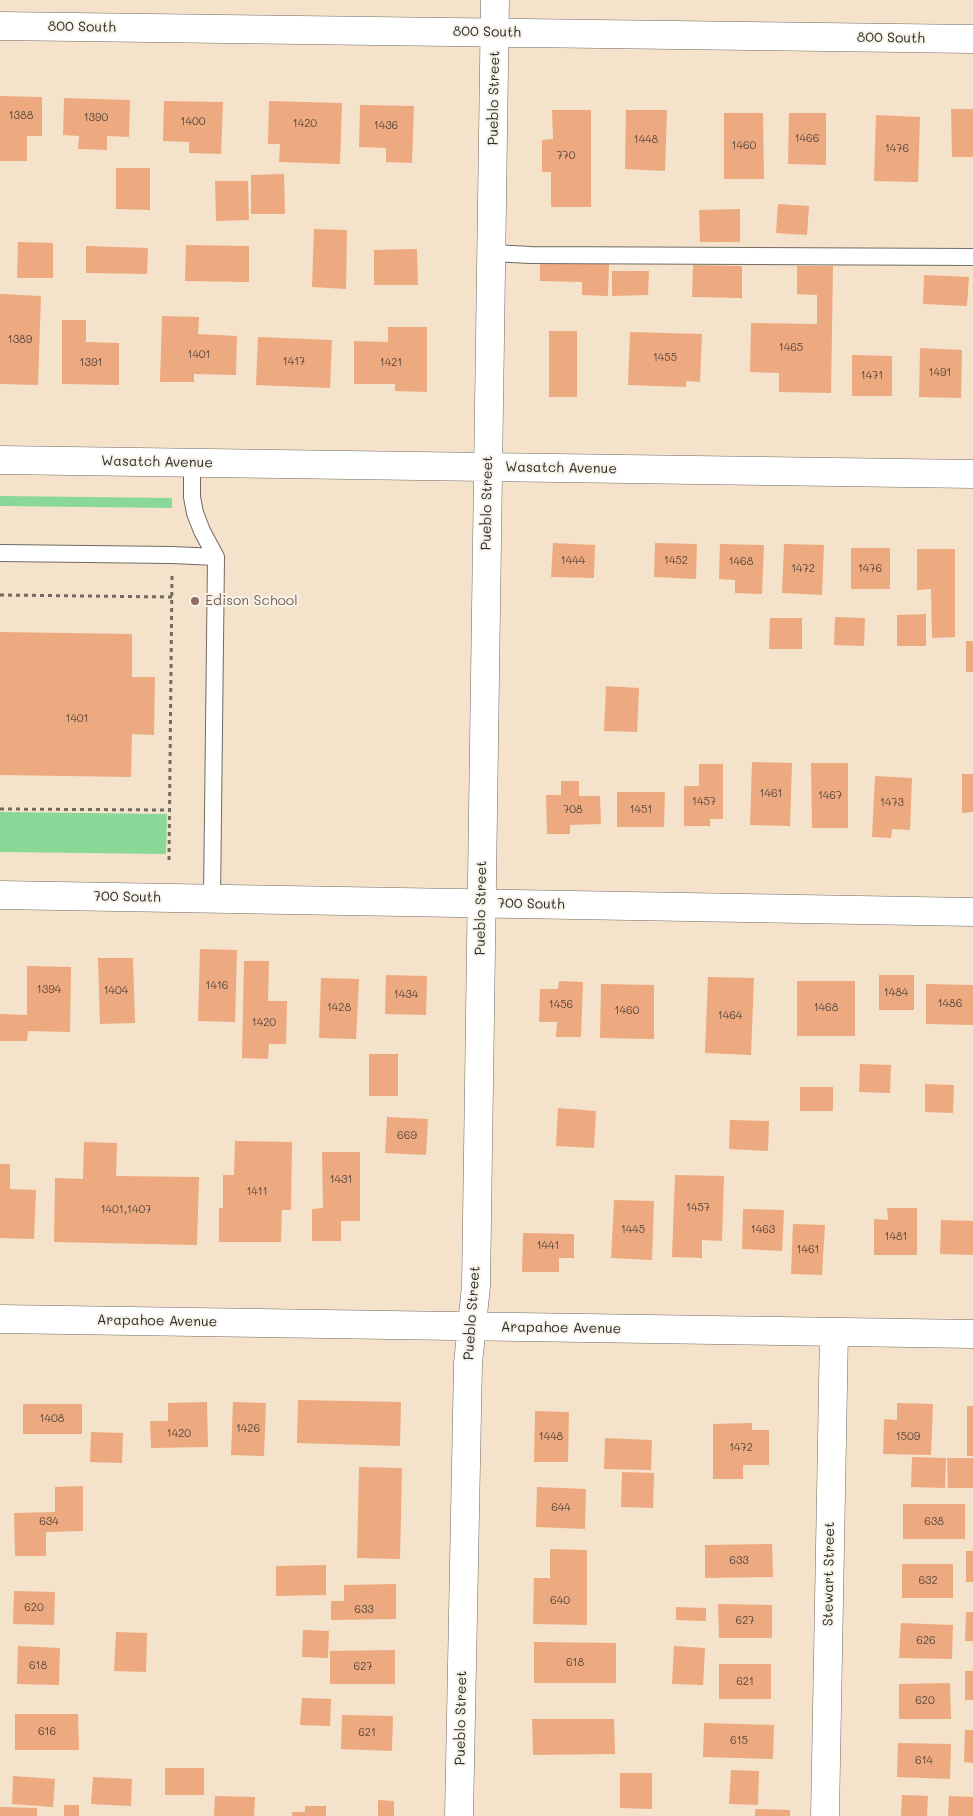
<!DOCTYPE html>
<style>
body{margin:0}
canvas{display:block;background:#f4e3ca}
</style>
<canvas width="973" height="1816"></canvas>
<script>
const context = document.querySelector('canvas').getContext('2d');
context.lineJoin = 'round';
function fill(path, color) { context.fillStyle = color; context.fill(path, 'evenodd'); }
const shape = rows => new Path2D(rows.map(r => 'M' + r).join(''));
function strokePath(path, color, width, dash) { context.strokeStyle = color; context.lineWidth = width; context.lineCap = dash ? 'butt' : 'round'; context.setLineDash(dash || []); context.stroke(path); }
function label(font, color, halo, rows, align = 'center') {
  context.font = font + ' Mali,sans-serif'; context.lineWidth = 4; context.setLineDash([]); context.textBaseline = 'middle'; context.strokeStyle = halo; context.fillStyle = color; for (const [text, x, y, turn = 0] of rows) {
    context.save(); context.translate(x, y); context.rotate((+turn || 0) * Math.PI / 180); context.textAlign = isNaN(turn) ? turn : align; if (halo) context.strokeText(text, 0, 0); context.fillText(text, 0, 0); context.restore();
  }
}
fill(shape([
 [0,496,172,498,172,508,0,506],
 [0,812,167,814,166,854,0,852]
]), '#89d898');
fill(shape([
 [0,96,42,97,42,136,27,136,27,161,0,161],
 [64,98,130,100,129,137,107,136,107,150,78,149,79,136,63,135],
 [164,101,223,102,221,154,189,153,189,142,163,141],
 [269,101,342,103,340,164,279,162,280,144,268,144],
 [360,105,414,106,412,163,386,162,386,148,359,147],
 [951,109,973,109,973,157,952,157],
 [552,110,591,110,591,207,551,207,551,172,542,172,542,140,553,139],
 [626,110,667,110,665,171,625,169],
 [724,113,763,113,764,179,724,179],
 [789,113,826,113,826,165,788,164],
 [876,115,920,117,918,182,874,181],
 [116,168,150,168,150,210,116,209],
 [284,174,285,214,251,214,251,175],
 [215,181,248,181,249,220,216,221],
 [778,204,809,206,807,235,776,233],
 [740,209,740,242,700,242,699,210],
 [314,229,347,230,346,289,312,287],
 [18,242,53,243,53,278,17,278],
 [186,245,249,246,249,282,185,281],
 [86,246,148,248,147,274,86,273],
 [417,249,418,285,374,285,374,250],
 [540,262,609,264,608,296,582,295,582,282,540,281],
 [693,265,742,266,742,298,692,297],
 [797,266,833,266,831,393,779,392,779,373,750,372,751,323,817,324,817,295,797,294],
 [612,271,649,271,648,295,612,296],
 [924,275,969,277,967,306,923,304],
 [0,294,41,296,38,385,0,384],
 [162,316,199,317,198,334,237,336,236,375,194,374,194,382,160,382],
 [62,320,86,320,86,342,119,343,119,385,62,384],
 [388,327,427,327,427,392,395,391,395,384,354,384,354,341,388,342],
 [549,331,577,331,577,397,549,397],
 [630,332,702,334,700,382,686,381,686,387,628,385],
 [258,337,332,340,330,388,256,385],
 [920,348,962,350,961,398,919,397],
 [852,355,892,356,892,396,852,396],
 [553,543,595,545,594,578,551,577],
 [655,543,697,544,696,579,654,577],
 [720,544,764,545,762,594,735,593,735,580,719,579],
 [784,544,824,545,822,595,782,593],
 [851,548,890,548,890,589,851,589],
 [917,549,955,549,955,637,932,638,931,589,917,590],
 [926,614,926,646,897,646,897,615],
 [835,617,865,618,864,646,834,645],
 [770,618,802,618,802,649,769,649],
 [0,632,132,634,132,677,155,677,154,735,132,734,131,777,0,775],
 [966,641,973,641,973,672,966,672],
 [606,686,639,688,637,732,604,731],
 [752,762,792,763,790,826,750,825],
 [811,763,848,763,848,828,812,828],
 [699,764,723,764,723,819,710,819,710,826,684,826,684,786,699,786],
 [962,774,973,774,973,812,962,813],
 [875,776,912,778,910,830,892,829,891,838,872,837],
 [561,781,579,781,579,796,600,796,601,824,570,825,570,834,547,834,546,795,561,795],
 [617,792,665,792,664,827,617,827],
 [200,949,237,950,235,1022,198,1021],
 [98,958,133,958,135,1023,100,1024],
 [244,961,269,961,268,1001,287,1001,286,1044,269,1044,268,1059,242,1058],
 [27,966,71,967,70,1032,28,1031,27,1041,0,1041,0,1014,27,1015],
 [386,975,427,976,426,1015,385,1014],
 [879,975,914,975,914,1010,879,1010],
 [708,977,754,978,751,1055,705,1053],
 [321,978,359,979,356,1039,319,1038],
 [559,981,583,982,581,1037,556,1037,557,1022,539,1022,540,989,558,989],
 [797,981,855,981,855,1036,797,1036],
 [601,984,654,985,654,1039,600,1038],
 [926,984,973,985,973,1025,926,1024],
 [369,1054,398,1054,398,1096,369,1096],
 [860,1064,891,1065,890,1093,859,1092],
 [925,1084,954,1085,953,1113,925,1112],
 [800,1087,833,1087,833,1111,800,1111],
 [558,1108,596,1111,594,1148,556,1146],
 [387,1117,428,1119,426,1155,385,1153],
 [730,1120,769,1121,768,1151,729,1149],
 [235,1141,292,1142,291,1210,282,1210,281,1242,219,1242,219,1208,223,1208,223,1175,234,1175],
 [84,1142,117,1143,116,1176,199,1177,197,1245,54,1242,55,1178,83,1179],
 [322,1152,360,1152,360,1221,341,1221,341,1241,312,1241,312,1209,323,1208],
 [0,1164,10,1164,10,1189,36,1190,34,1239,0,1238],
 [675,1175,724,1176,722,1241,702,1240,702,1258,672,1257],
 [614,1200,654,1201,652,1260,611,1258],
 [887,1208,917,1208,917,1255,874,1255,874,1219,888,1220],
 [743,1209,784,1210,782,1251,742,1249],
 [941,1220,973,1221,973,1255,940,1254],
 [793,1224,825,1225,822,1275,791,1274],
 [523,1233,574,1234,574,1258,559,1258,559,1272,522,1272],
 [298,1400,401,1402,400,1446,297,1443],
 [207,1402,208,1447,151,1448,150,1421,168,1421,168,1403],
 [233,1402,266,1403,264,1456,231,1455],
 [897,1403,933,1404,931,1455,883,1454,884,1419,897,1420],
 [23,1404,82,1404,82,1434,23,1434],
 [967,1406,973,1406,973,1456,967,1456],
 [535,1411,569,1412,568,1462,534,1462],
 [752,1423,752,1430,769,1430,769,1465,743,1465,743,1479,713,1479,713,1424],
 [91,1432,123,1433,122,1463,90,1462],
 [605,1438,652,1440,651,1470,604,1469],
 [912,1457,946,1458,945,1488,911,1487],
 [947,1458,973,1458,973,1488,948,1488],
 [359,1467,402,1468,400,1559,357,1558],
 [622,1472,654,1473,653,1508,621,1507],
 [83,1486,83,1531,46,1532,46,1556,15,1556,14,1513,55,1512,55,1487],
 [537,1487,586,1489,585,1529,536,1527],
 [903,1504,965,1504,965,1539,903,1539],
 [772,1544,773,1577,705,1578,705,1545],
 [550,1549,587,1550,587,1625,533,1624,534,1578,550,1578],
 [966,1551,973,1551,973,1582,966,1582],
 [902,1564,953,1564,953,1598,902,1598],
 [326,1565,326,1595,276,1596,276,1566],
 [396,1584,396,1619,331,1620,331,1601,344,1601,344,1585],
 [14,1591,55,1592,54,1625,13,1624],
 [718,1604,772,1605,772,1638,719,1638],
 [676,1607,706,1608,706,1621,676,1620],
 [966,1612,973,1612,973,1641,965,1641],
 [901,1623,953,1625,952,1659,899,1658],
 [303,1630,329,1631,328,1658,302,1657],
 [116,1632,147,1633,146,1672,114,1671],
 [534,1642,616,1643,616,1683,534,1683],
 [18,1646,60,1648,59,1685,17,1684],
 [674,1646,705,1648,703,1685,672,1684],
 [395,1650,395,1684,330,1684,330,1651],
 [719,1664,771,1664,771,1699,719,1699],
 [965,1671,973,1671,973,1700,965,1700],
 [950,1683,951,1719,899,1719,899,1684],
 [302,1698,331,1699,330,1726,300,1725],
 [15,1714,78,1714,79,1750,15,1750],
 [342,1715,393,1716,392,1751,341,1749],
 [532,1719,614,1719,615,1754,533,1755],
 [704,1723,774,1725,773,1759,703,1757],
 [965,1730,973,1730,973,1763,964,1762],
 [898,1743,951,1744,950,1779,897,1777],
 [165,1768,204,1768,204,1795,165,1795],
 [731,1770,759,1771,758,1805,729,1804],
 [620,1773,652,1773,652,1809,620,1808],
 [13,1776,55,1779,53,1807,12,1804],
 [93,1777,132,1779,131,1806,91,1804],
 [902,1795,928,1796,927,1816,901,1816],
 [215,1796,255,1797,254,1816,214,1816],
 [949,1796,973,1797,973,1816,948,1816],
 [378,1800,394,1801,394,1816,378,1816],
 [64,1805,79,1805,79,1816,64,1816],
 [305,1806,326,1806,326,1816,292,1816,292,1812,305,1812],
 [0,1807,37,1808,37,1816,0,1816],
 [755,1809,790,1810,790,1816,755,1816]
]), '#eda97f');
const lane = shape([
 [491,253,531,255,973,257],
 [192,462,192,497,195,513,202,531,216,557,212,899],
 [0,553,172,555,216,557]
]);
const street = shape([
 [0,26,973,39],
 [0,460,973,474],
 [0,895,973,912],
 [0,1319,973,1334],
 [459,1816,468,1363,476,1286,495,0],
 [825,1816,834,1332]
]);
strokePath(lane, '#716b63', 18);
strokePath(street, '#716b63', 29);
strokePath(shape([
 [0,595,172,597],
 [0,809,169,810],
 [169,860,172,576]
]), '#716b63', 3, [4, 4]);
strokePath(lane, '#fff', 16);
strokePath(street, '#fff', 28);
for (const [x, y, r, color] of [
 [195,601,5,"#8d6e63"]
]) { const dot = new Path2D(); dot.arc(x, y, r, 0, 2 * Math.PI); context.fillStyle = color; context.fill(dot); strokePath(dot, '#f7f3e8', 2); }
label('11px', '#5c4a40', null, [
 ["1388",21,116],
 ["1390",96,118],
 ["1400",193,122],
 ["1420",305,124],
 ["1436",386,126],
 ["1466",807,139],
 ["1448",646,140],
 ["1460",744,146],
 ["1476",897,149],
 ["770",566,156],
 ["1389",20,340],
 ["1465",791,348],
 ["1401",199,355],
 ["1455",665,358],
 ["1417",294,362],
 ["1391",91,363],
 ["1421",391,363],
 ["1491",940,373],
 ["1471",872,376],
 ["1444",573,561],
 ["1452",676,561],
 ["1468",741,562],
 ["1472",803,569],
 ["1476",870,569],
 ["1401",77,719],
 ["1461",771,794],
 ["1467",830,796],
 ["1457",704,802],
 ["1473",892,803],
 ["708",573,810],
 ["1451",641,810],
 ["1416",217,986],
 ["1394",49,990],
 ["1404",116,991],
 ["1484",896,993],
 ["1434",406,995],
 ["1486",950,1004],
 ["1456",561,1005],
 ["1428",339,1008],
 ["1468",826,1008],
 ["1460",627,1011],
 ["1464",730,1016],
 ["1420",264,1023],
 ["669",407,1136],
 ["1431",341,1180],
 ["1411",257,1192],
 ["1457",698,1208],
 ["1401,1407",126,1210],
 ["1445",633,1230],
 ["1463",763,1230],
 ["1481",896,1237],
 ["1441",548,1246],
 ["1461",808,1250],
 ["1408",52,1419],
 ["1426",248,1429],
 ["1420",179,1434],
 ["1448",551,1437],
 ["1509",908,1437],
 ["1472",741,1448],
 ["644",561,1508],
 ["634",49,1522],
 ["638",934,1522],
 ["633",739,1561],
 ["632",928,1581],
 ["640",560,1601],
 ["620",34,1608],
 ["633",364,1610],
 ["627",745,1621],
 ["626",926,1641],
 ["618",575,1663],
 ["618",38,1666],
 ["627",363,1667],
 ["621",745,1682],
 ["620",925,1701],
 ["616",47,1732],
 ["621",367,1733],
 ["615",739,1741],
 ["614",924,1761]
]);
label('14px', '#2b2b2b', '#f7f3e8', [
 ["800 South",82,27,1],
 ["800 South",487,32,1],
 ["800 South",891,38,1],
 ["Pueblo Street",494,98,-89],
 ["Wasatch Avenue",157,462,1],
 ["Wasatch Avenue",561,468,1],
 ["Pueblo Street",487,503,-89],
 ["700 South",127,897,1],
 ["700 South",531,904,1],
 ["Pueblo Street",481,908,-89],
 ["Pueblo Street",472,1313,-86],
 ["Arapahoe Avenue",157,1321,1],
 ["Arapahoe Avenue",561,1328,1],
 ["Stewart Street",829,1574,-89],
 ["Pueblo Street",461,1718,-89]
]);
label('14px', '#785e54', '#f7f3e8', [
 ["Edison School",205,601]
], 'left');
</script>
